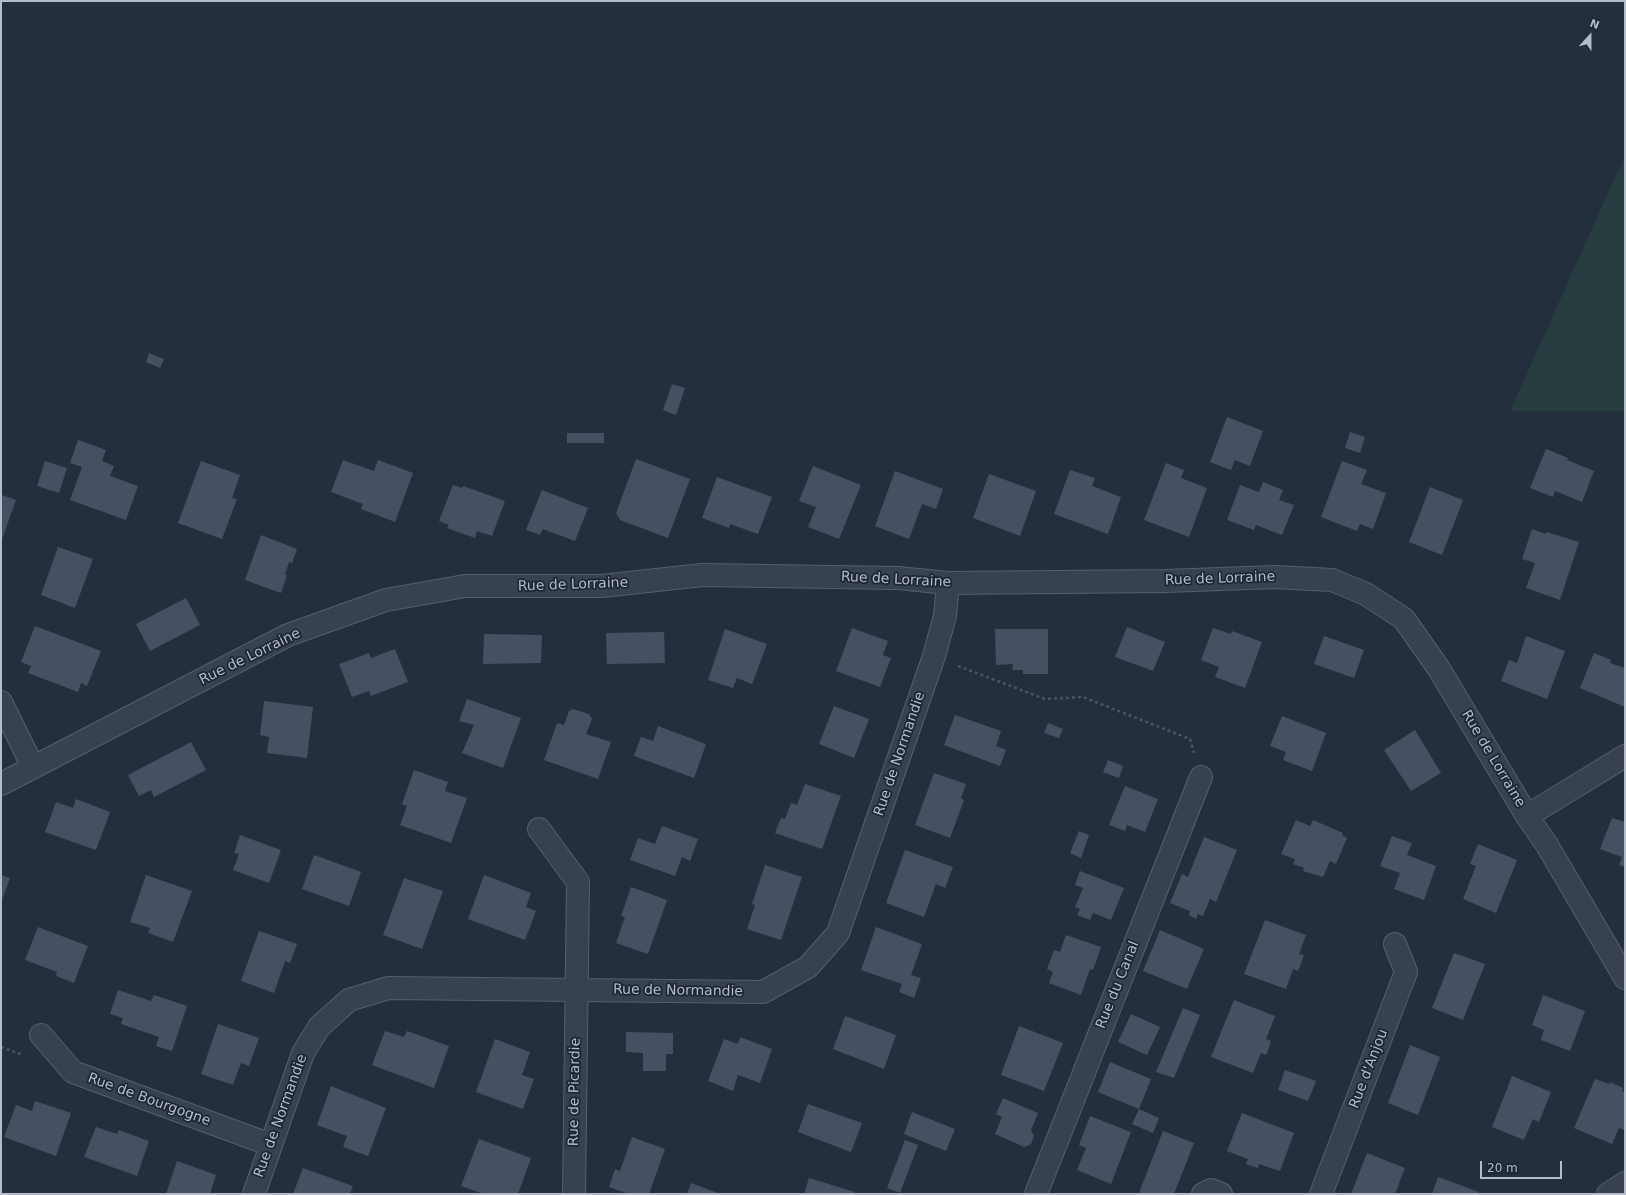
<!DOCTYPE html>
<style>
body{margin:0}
#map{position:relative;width:1626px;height:1195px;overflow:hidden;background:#242f3e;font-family:"DejaVu Sans",sans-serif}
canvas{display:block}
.frame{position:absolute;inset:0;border:2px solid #b4bcc9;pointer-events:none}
.north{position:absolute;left:1570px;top:16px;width:40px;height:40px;-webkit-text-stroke:3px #1d2633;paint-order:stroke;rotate:21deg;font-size:11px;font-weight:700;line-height:16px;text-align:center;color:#b4bcc9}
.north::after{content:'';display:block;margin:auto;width:14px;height:18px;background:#b4bcc9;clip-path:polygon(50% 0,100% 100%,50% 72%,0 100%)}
.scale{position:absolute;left:1480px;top:1161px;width:82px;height:18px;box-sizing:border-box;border:2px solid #b4bcc9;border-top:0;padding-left:5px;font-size:12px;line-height:14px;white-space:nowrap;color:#b4bcc9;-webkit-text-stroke:3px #1d2633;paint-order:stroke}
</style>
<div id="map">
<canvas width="1626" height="1195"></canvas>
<div class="frame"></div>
<div class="north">N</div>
<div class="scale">20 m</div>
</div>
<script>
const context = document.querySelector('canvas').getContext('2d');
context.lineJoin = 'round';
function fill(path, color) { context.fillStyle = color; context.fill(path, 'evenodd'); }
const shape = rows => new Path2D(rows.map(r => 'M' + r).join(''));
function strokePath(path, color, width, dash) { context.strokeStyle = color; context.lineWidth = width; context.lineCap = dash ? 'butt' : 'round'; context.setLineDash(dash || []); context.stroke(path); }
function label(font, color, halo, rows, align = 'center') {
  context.font = font + ' "DejaVu Sans",sans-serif'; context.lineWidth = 3.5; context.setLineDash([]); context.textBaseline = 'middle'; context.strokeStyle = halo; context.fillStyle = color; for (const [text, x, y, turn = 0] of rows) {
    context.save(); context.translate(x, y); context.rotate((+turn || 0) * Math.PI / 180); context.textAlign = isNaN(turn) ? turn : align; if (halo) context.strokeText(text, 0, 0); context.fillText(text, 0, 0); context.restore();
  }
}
fill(shape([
 [1625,155,1625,411,1510,411]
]), '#263c3f');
fill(shape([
 [149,353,164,359,160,368,146,362],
 [672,384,685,388,676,415,663,410],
 [1227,417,1263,431,1250,466,1235,460,1231,470,1210,462],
 [1350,432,1365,437,1360,453,1345,448],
 [567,433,604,433,604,443,567,443],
 [78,440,106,450,102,461,114,466,110,476,138,486,126,520,70,500,82,467,70,463],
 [1546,449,1568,458,1567,460,1594,471,1582,502,1555,491,1553,497,1530,488],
 [636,459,690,479,668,538,620,520,616,513],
 [343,460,374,471,378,460,413,473,395,522,361,509,363,504,331,492],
 [45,461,67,468,59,493,37,486],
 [201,461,240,475,232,498,237,499,222,539,178,523],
 [1342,461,1367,470,1361,484,1386,493,1373,529,1360,524,1357,531,1321,517],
 [1166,463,1184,470,1181,478,1207,488,1189,537,1144,520],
 [813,466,861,485,839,539,808,527,816,507,799,501],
 [1070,470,1095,478,1092,486,1121,497,1108,534,1054,514],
 [895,471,943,489,936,509,922,504,909,539,875,526],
 [989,474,1036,491,1020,536,973,518],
 [717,477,772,497,758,534,730,524,729,528,702,518],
 [1263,482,1283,490,1279,500,1294,505,1282,535,1256,525,1254,530,1227,520,1240,485,1259,492],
 [453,485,462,488,463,486,505,501,492,536,477,531,475,538,447,528,449,525,439,521],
 [1430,487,1463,500,1442,555,1409,542],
 [542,490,588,508,575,541,543,529,540,535,526,530],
 [2,495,16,500,1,542,1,498],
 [1532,529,1546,534,1547,532,1579,542,1560,600,1526,588,1535,563,1522,559],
 [261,535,297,549,292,563,289,562,285,574,287,575,281,593,245,580],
 [58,547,93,559,75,608,41,595],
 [186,598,200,625,150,651,136,624],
 [35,626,101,651,87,686,81,683,78,692,28,673,31,666,21,662],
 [1127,627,1165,642,1153,671,1115,657],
 [852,628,888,641,883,655,891,658,880,687,836,671],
 [1213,628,1231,634,1232,631,1262,642,1245,688,1215,677,1219,667,1201,660],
 [725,629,767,644,752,684,737,678,733,688,708,680],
 [995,629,1048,629,1048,674,1023,674,1023,670,1012,670,1013,664,996,665],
 [664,632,665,663,607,664,606,633],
 [484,634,542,635,541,663,483,664],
 [1324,636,1364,650,1354,678,1314,664],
 [1526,636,1565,651,1547,699,1501,681,1509,660,1517,663],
 [395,649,408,682,371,696,369,691,352,697,339,664,369,653,371,658],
 [1594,653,1611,660,1610,663,1625,668,1625,707,1580,688],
 [467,699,521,718,503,768,462,753,474,725,459,721],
 [264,701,313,707,307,758,267,753,269,737,260,735],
 [834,706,869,719,854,758,819,744],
 [573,709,589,714,592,719,586,734,611,742,598,779,544,760,557,723,564,725,569,711],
 [955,715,1001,731,996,746,1006,750,1000,766,944,745],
 [1282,716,1326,733,1312,771,1283,760,1286,752,1270,746],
 [1048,723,1063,729,1059,738,1044,733],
 [658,726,706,744,694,778,634,756,641,737,653,741],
 [1415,730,1441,773,1411,791,1384,750],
 [191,742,206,770,154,797,151,790,139,796,128,775],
 [1108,760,1123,766,1119,778,1103,772],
 [414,770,448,782,445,791,467,798,451,843,400,825,407,806,402,804],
 [934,773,966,784,961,798,964,800,950,838,915,825],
 [805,784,841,796,822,849,775,833,781,818,785,819,791,803,797,805],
 [1125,786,1158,799,1145,832,1127,825,1125,831,1109,825],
 [76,799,110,812,96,850,45,832,56,802,73,808],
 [1612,818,1625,822,1625,867,1619,865,1622,857,1600,849],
 [1296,820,1310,826,1313,820,1343,833,1342,835,1347,838,1336,864,1330,861,1323,877,1303,871,1304,868,1293,864,1295,859,1281,854],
 [662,826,698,839,690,861,682,857,675,876,630,860,638,838,655,844],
 [1079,831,1089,835,1081,858,1070,853],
 [240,835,281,850,269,883,233,870,239,854,234,853],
 [1392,836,1412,843,1407,855,1436,866,1424,900,1394,889,1400,873,1380,866],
 [1204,837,1237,850,1216,902,1210,899,1203,916,1198,914,1196,919,1189,915,1190,911,1170,903,1182,874,1188,877],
 [1478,844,1517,860,1496,913,1463,899,1476,866,1470,864],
 [905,850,953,867,945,888,936,884,924,917,886,903],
 [314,855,361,872,349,906,302,889],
 [765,865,802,877,781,940,747,929,755,905,752,904],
 [1080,871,1124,888,1111,920,1093,913,1090,920,1077,915,1080,909,1075,907,1083,888,1075,885],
 [1,875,10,878,1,903],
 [146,875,192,891,173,942,148,933,150,928,130,922],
 [484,875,531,893,526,907,536,911,525,940,468,919],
 [404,878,443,891,422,949,383,935],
 [631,887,667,900,648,954,616,943,625,917,621,916],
 [1265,920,1306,935,1299,954,1304,955,1301,964,1298,971,1293,969,1286,989,1244,974],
 [38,927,88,946,74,983,56,976,57,972,25,960],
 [876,927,922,944,911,975,921,978,914,998,899,992,902,984,861,970],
 [1160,930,1204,949,1187,989,1143,971],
 [259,931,297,944,290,963,285,961,274,993,241,981],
 [1066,935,1101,947,1093,970,1090,969,1081,995,1049,983,1053,972,1047,969,1054,950,1060,952],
 [1454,953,1485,964,1463,1020,1432,1008],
 [118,990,151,1001,154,995,187,1006,172,1051,156,1046,159,1037,121,1024,123,1018,110,1014],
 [1543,995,1585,1011,1570,1051,1541,1040,1544,1030,1532,1025],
 [1234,1000,1275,1016,1266,1039,1271,1041,1269,1048,1266,1055,1261,1053,1253,1073,1211,1057],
 [1183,1008,1200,1015,1174,1078,1156,1072],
 [1131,1014,1160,1027,1147,1055,1118,1042],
 [845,1016,896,1035,884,1069,833,1049],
 [218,1024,259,1038,249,1066,241,1063,233,1085,201,1074],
 [1019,1026,1063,1043,1044,1091,1001,1075],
 [385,1031,404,1037,407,1031,449,1046,434,1088,372,1065],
 [626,1032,673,1033,673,1054,666,1054,666,1071,643,1071,643,1053,626,1052],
 [740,1037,772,1049,760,1083,738,1075,733,1091,708,1081,724,1039,738,1044],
 [495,1039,530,1052,522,1075,534,1079,523,1109,476,1092],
 [1410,1045,1440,1057,1418,1115,1388,1103],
 [1110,1062,1151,1079,1139,1109,1098,1092],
 [1285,1070,1316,1081,1308,1101,1278,1090],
 [1512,1076,1551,1092,1539,1122,1533,1119,1524,1140,1492,1127],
 [1595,1079,1609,1084,1610,1082,1623,1088,1622,1091,1625,1092,1625,1130,1619,1128,1612,1144,1574,1128],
 [331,1086,386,1108,368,1156,343,1147,347,1136,317,1125],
 [1003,1098,1038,1113,1031,1130,1034,1136,1031,1144,1024,1147,995,1134,1002,1117,996,1114],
 [35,1101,71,1113,56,1156,4,1137,16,1105,32,1111],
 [808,1104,862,1123,851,1152,798,1132],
 [1139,1109,1159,1118,1153,1133,1132,1124],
 [912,1112,955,1129,946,1151,904,1134],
 [1242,1113,1294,1133,1280,1171,1259,1164,1258,1168,1251,1166,1246,1164,1248,1159,1227,1151],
 [1090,1116,1131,1132,1111,1184,1077,1170,1086,1148,1079,1145],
 [96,1127,117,1134,119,1130,149,1141,137,1176,84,1157],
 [1163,1131,1194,1143,1174,1194,1142,1194,1139,1193],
 [632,1137,665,1149,649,1194,629,1194,609,1187,615,1169,620,1171],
 [479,1139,531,1158,518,1194,484,1194,461,1186],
 [905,1140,918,1145,900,1193,887,1188],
 [1367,1153,1405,1168,1395,1194,1351,1194],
 [177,1161,216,1175,210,1194,166,1194],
 [303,1168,353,1186,350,1194,293,1194],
 [1438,1177,1479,1192,1478,1194,1432,1194],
 [809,1178,855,1192,855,1194,804,1194],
 [691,1183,721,1194,687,1194]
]), '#455162');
const street = shape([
 [1,702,33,767],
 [1,784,288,635,386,600,465,586,602,586,702,575,898,578,948,583,1166,581,1275,577,1332,580,1366,594,1404,619,1439,669,1527,816,1547,845,1625,978],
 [1527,816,1625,756],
 [539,829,578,882,574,1194],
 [41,1035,73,1072,271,1145],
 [254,1194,303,1053,319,1027,349,1000,388,988,763,992,808,967,838,933,934,656,945,616,948,583],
 [1036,1194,1201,777],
 [1203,1194,1211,1190,1221,1194],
 [1321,1194,1406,972,1395,944],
 [1608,1194,1625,1183]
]);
strokePath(street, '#565f6c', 24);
strokePath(shape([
 [958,666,1045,699,1083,697,1190,739,1194,753],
 [1,1047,23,1055]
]), '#44595c', 2.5, [3, 3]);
strokePath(street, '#38414e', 22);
label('14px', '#b4bcc9', '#1d2633', [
 ["Rue de Lorraine",1220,579,-2],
 ["Rue de Lorraine",896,580,3],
 ["Rue de Lorraine",573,585,-2],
 ["Rue de Lorraine",250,657,-26],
 ["Rue de Normandie",900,754,-71],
 ["Rue de Lorraine",1493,759,59],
 ["Rue du Canal",1118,985,-68],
 ["Rue de Normandie",678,991,1],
 ["Rue d'Anjou",1369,1069,-69],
 ["Rue de Picardie",575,1092,-89],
 ["Rue de Bourgogne",149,1100,20],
 ["Rue de Normandie",281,1116,-70]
]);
</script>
